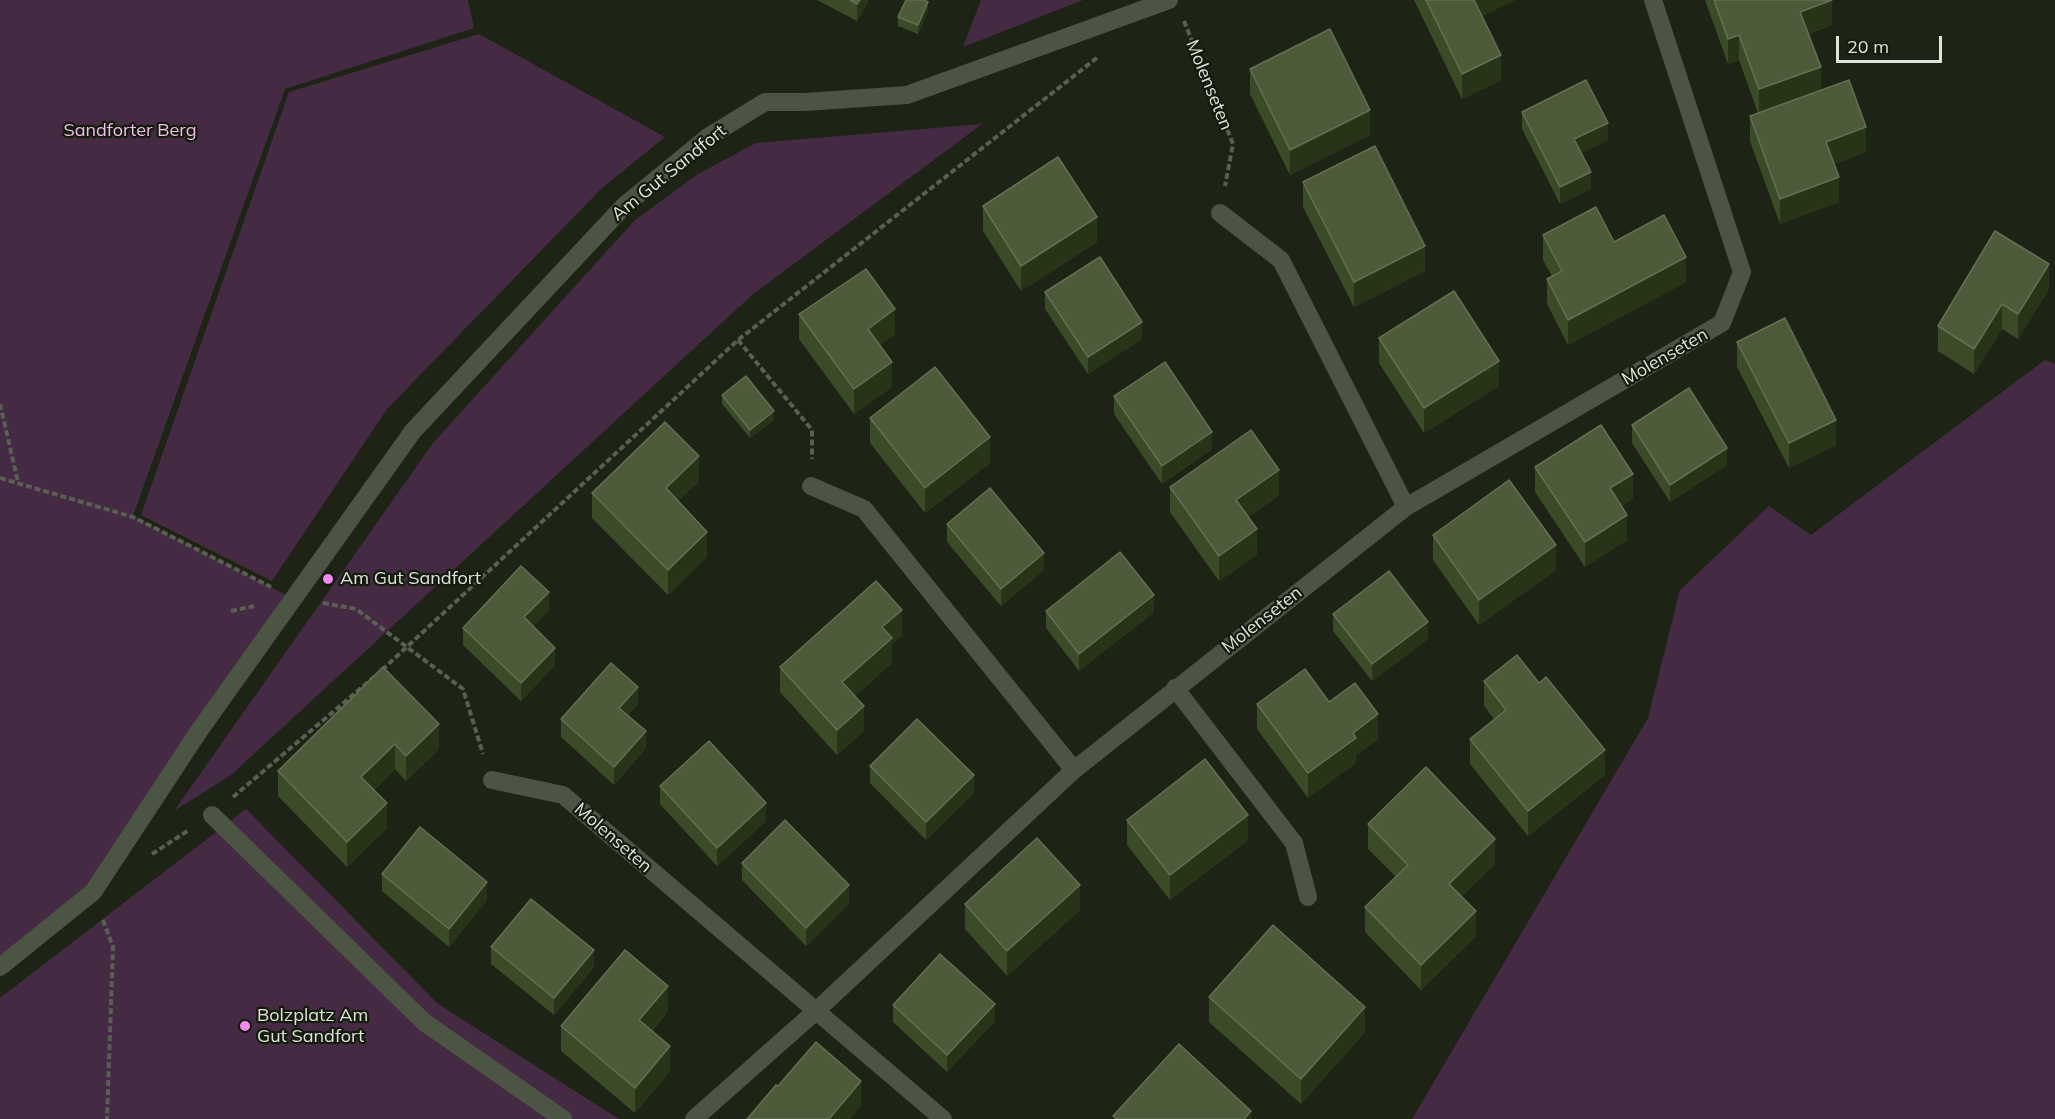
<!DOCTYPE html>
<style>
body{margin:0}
#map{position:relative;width:2055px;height:1119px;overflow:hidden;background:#1d2415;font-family:Mulish,sans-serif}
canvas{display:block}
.scale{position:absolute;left:1836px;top:36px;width:106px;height:27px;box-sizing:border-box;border:3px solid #dfe4da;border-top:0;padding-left:8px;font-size:18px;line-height:21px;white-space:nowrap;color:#dfe4da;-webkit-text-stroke:4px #141b0c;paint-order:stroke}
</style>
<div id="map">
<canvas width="2055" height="1119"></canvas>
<div class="scale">20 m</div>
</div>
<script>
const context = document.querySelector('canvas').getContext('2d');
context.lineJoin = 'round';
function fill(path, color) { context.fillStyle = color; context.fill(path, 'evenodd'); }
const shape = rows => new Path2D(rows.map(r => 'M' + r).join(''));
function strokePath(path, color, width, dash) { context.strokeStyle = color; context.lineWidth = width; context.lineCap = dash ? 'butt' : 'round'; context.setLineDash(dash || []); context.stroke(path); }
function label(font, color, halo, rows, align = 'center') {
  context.font = font + ' Mulish,sans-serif'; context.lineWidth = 4.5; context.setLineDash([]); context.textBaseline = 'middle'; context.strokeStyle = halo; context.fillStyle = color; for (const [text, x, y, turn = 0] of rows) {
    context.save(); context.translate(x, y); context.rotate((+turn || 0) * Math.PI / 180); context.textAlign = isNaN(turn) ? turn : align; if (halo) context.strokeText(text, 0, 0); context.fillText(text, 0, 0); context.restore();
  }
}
fill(shape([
 [0,0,468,0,474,28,285,89,133,516,292,598,93,892,0,967],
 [981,0,1083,0,963,47],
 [479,34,665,137,603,187,387,409,272,581,141,515,289,92],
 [982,124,752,295,231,775,174,811,433,443,635,220,698,174,756,143],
 [2045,360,2055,364,2055,1119,1412,1119,1648,718,1680,590,1769,506,1811,535],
 [246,809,438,1004,619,1119,0,1119,0,998]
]), '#452a43');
strokePath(shape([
 [1184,21,1233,144,1225,186],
 [738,340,812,430,812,459],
 [0,404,18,482],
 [0,478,133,517,271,587],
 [323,603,356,609,463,689,483,754],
 [231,611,254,606],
 [382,670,738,340,1098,57],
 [233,797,374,677],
 [152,854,189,830],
 [103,920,113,947,107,1119]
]), '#595f52', 4, [6, 3]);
strokePath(shape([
 [1220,213,1281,260,1406,507],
 [811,486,864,509,1074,770],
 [1175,688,1294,843,1308,897],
 [492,780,563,795,943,1119],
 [212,815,424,1022,563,1119],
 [0,967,93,892,199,731,413,431,624,206,708,137,765,102,805,102,907,95,1169,0],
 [694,1119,816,1011,1074,770,1406,507,1722,323,1742,272,1653,0]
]), '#4c5443', 18);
fill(shape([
 [817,0,869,0,857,21],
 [1414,0,1515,0,1482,16,1501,80,1462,99],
 [1705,0,1832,0,1832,25,1809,34,1821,90,1866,152,1834,164,1839,202,1780,224,1750,141,1750,116,1758,113,1739,60,1728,64],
 [928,11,918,34,898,26,898,17],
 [1250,69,1370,135,1290,175,1250,94],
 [1522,112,1608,140,1581,153,1591,189,1560,204,1522,129],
 [1303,182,1425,271,1354,307,1303,207],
 [983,206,1097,242,1021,291,983,231],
 [1543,235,1614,242,1686,282,1568,345,1547,304,1547,279,1552,276,1543,260],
 [2049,289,2018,339,2002,329,1974,374,1938,351,1938,326],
 [1045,292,1142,339,1088,374,1045,309],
 [799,314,895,334,880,345,892,387,854,414,799,339],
 [1379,338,1499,386,1424,433,1379,363],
 [1737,342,1836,445,1789,468,1737,367],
 [722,395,774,420,750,438,722,404],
 [1114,396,1212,449,1162,484,1114,414],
 [870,418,990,463,925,513,870,443],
 [1632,425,1727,465,1670,502,1632,443],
 [1535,467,1633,499,1621,506,1627,540,1585,567,1535,492],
 [699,481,678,501,707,557,668,595,592,518,592,493],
 [1170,487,1279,495,1248,517,1257,555,1219,581,1170,512],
 [947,524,1044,570,1001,606,947,542],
 [1433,535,1556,570,1479,625,1433,560],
 [549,610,533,626,555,665,521,701,463,645,463,628],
 [1046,611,1154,612,1079,671,1046,628],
 [1333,614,1428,639,1372,681,1333,631],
 [902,635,892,644,892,663,855,696,864,731,837,755,780,692,780,667],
 [383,667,439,749,406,781,395,769,374,790,387,828,347,867,278,796,278,771],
 [1484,681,1605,775,1528,836,1470,764,1470,739,1494,719,1484,706],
 [1329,702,1378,739,1356,755,1356,763,1308,798,1257,729,1257,704],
 [638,704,628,715,646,748,614,785,561,737,561,719],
 [870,766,974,793,926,840,870,783],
 [660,786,766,821,717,866,660,804],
 [1127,820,1248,840,1170,900,1127,845],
 [1368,824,1495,864,1462,896,1476,936,1421,990,1365,932,1365,907,1396,877,1368,849],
 [742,863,849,903,806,946,742,880],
 [382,874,487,900,449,947,382,891],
 [965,904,1080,910,1007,976,965,929],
 [491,947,594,967,554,1015,491,964],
 [1209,997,1365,1032,1301,1104,1209,1022],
 [893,1005,995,1021,947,1072,893,1022],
 [668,1011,652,1031,670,1071,635,1113,561,1051,561,1026]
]), '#3b4b27');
fill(shape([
 [860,0,869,0,857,21,857,4],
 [1472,0,1515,0,1472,21],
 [1832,0,1832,25,1800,37,1800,12],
 [928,2,928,11,918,34,918,25],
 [1739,35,1739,60,1728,64,1728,39],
 [1501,55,1501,80,1462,99,1462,74],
 [1821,67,1821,92,1759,115,1759,89],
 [1370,110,1370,135,1290,175,1290,150],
 [1608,123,1608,140,1574,157,1574,139],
 [1866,127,1866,152,1826,167,1826,142],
 [1591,172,1591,189,1560,204,1560,187],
 [1839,177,1839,202,1780,224,1780,199],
 [1097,217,1097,242,1021,291,1021,266],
 [1425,246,1425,271,1354,307,1354,282],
 [1686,257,1686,282,1568,345,1568,320],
 [2049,264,2049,289,2018,339,2018,314],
 [2002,304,2002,329,1974,374,1974,349],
 [895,309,895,334,868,354,868,329],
 [1142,322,1142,339,1088,374,1088,357],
 [1499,361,1499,386,1424,433,1424,408],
 [892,362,892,387,854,414,854,389],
 [774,411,774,420,750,438,750,430],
 [1836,420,1836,445,1789,468,1789,443],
 [1212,432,1212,449,1162,484,1162,466],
 [990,437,990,463,925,513,925,488],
 [1727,448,1727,465,1670,502,1670,485],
 [699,456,699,481,666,513,666,488],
 [1279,470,1279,495,1236,525,1236,500],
 [1633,474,1633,499,1610,513,1610,488],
 [1627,515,1627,540,1585,567,1585,542],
 [1257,529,1257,555,1219,581,1219,556],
 [707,532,707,557,668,595,668,570],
 [1556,545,1556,570,1479,625,1479,600],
 [1044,553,1044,570,1001,606,1001,589],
 [549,592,549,610,524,635,524,617],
 [1154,595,1154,612,1079,671,1079,654],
 [902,610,902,635,892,644,892,663,842,708,842,682,882,627],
 [1428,622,1428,639,1372,681,1372,664],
 [555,648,555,665,521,701,521,683],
 [638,687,638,704,619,725,619,708],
 [864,706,864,731,837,755,837,730],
 [1378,714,1378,739,1356,755,1356,763,1308,798,1308,773,1353,733],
 [439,724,439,749,406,781,406,756],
 [646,731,646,748,614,785,614,767],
 [395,744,395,769,361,802,361,777],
 [1605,750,1605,775,1528,836,1528,811],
 [974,775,974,793,926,840,926,822],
 [387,803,387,828,347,867,347,842],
 [766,803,766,821,717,866,717,848],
 [1248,815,1248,840,1170,900,1170,875],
 [1495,839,1495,864,1449,909,1449,884],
 [487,882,487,900,449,947,449,929],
 [849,885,849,903,806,946,806,928],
 [1080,885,1080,910,1007,976,1007,951],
 [1476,911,1476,936,1421,990,1421,965],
 [594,950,594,967,554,1015,554,998],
 [668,986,668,1011,639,1045,639,1020],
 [995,1004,995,1021,947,1072,947,1055],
 [1365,1007,1365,1032,1301,1104,1301,1079],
 [670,1046,670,1071,635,1113,635,1088],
 [861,1081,861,1106,850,1119,829,1119],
 [1251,1111,1251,1119,1244,1119]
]), '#283417');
const building = shape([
 [850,0,860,0,857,4,850,0],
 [906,0,924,0,928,2,918,25,898,17,906,0],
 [1426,0,1474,0,1501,55,1462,74,1426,0],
 [1714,0,1832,0,1800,12,1821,67,1759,89,1739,35,1728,39,1714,0],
 [1330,29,1370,110,1290,150,1250,69,1330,29],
 [1586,80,1608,123,1574,139,1591,172,1560,187,1522,112,1586,80],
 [1849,80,1866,127,1826,142,1839,177,1780,199,1750,116,1849,80],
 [1375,146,1425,246,1354,282,1303,182,1375,146],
 [1058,157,1097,217,1021,266,983,206,1058,157],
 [1596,207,1614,242,1664,215,1686,257,1568,320,1547,279,1562,271,1543,235,1596,207],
 [1995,231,2049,264,2018,314,2002,304,1974,349,1938,326,1995,231],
 [1100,257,1142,322,1088,357,1045,292,1100,257],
 [866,269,895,309,868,329,892,362,854,389,799,314,866,269],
 [1454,291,1499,361,1424,408,1379,338,1454,291],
 [1785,318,1836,420,1789,443,1737,342,1785,318],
 [1165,362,1212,432,1162,466,1114,396,1165,362],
 [935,367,990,437,925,488,870,418,935,367],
 [746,376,774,411,750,430,722,395,746,376],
 [1689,388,1727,448,1670,485,1632,425,1689,388],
 [665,422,699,456,666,488,707,532,668,570,592,493,665,422],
 [1601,425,1633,474,1610,488,1627,515,1585,542,1535,467,1601,425],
 [1251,430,1279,470,1236,500,1257,529,1219,556,1170,487,1251,430],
 [1509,480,1556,545,1479,600,1433,535,1509,480],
 [990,488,1044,553,1001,589,947,524,990,488],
 [1120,552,1154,595,1079,654,1046,611,1120,552],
 [521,566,549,592,524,617,555,648,521,683,463,628,521,566],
 [1389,571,1428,622,1372,664,1333,614,1389,571],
 [876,581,902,610,882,627,892,638,842,682,864,706,837,730,780,667,876,581],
 [1517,655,1539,683,1546,677,1605,750,1528,811,1470,739,1506,710,1484,681,1517,655],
 [611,663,638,687,619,708,646,731,614,767,561,719,611,663],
 [383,667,439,724,406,756,395,744,361,777,387,803,347,842,278,771,383,667],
 [1305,669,1329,702,1355,683,1378,714,1353,733,1356,738,1308,773,1257,704,1305,669],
 [917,719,974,775,926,822,870,766,917,719],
 [709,741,766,803,717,848,660,786,709,741],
 [1205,759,1248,815,1170,875,1127,820,1205,759],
 [1426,767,1495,839,1449,884,1476,911,1421,965,1365,907,1408,865,1368,824,1426,767],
 [785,820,849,885,806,928,742,863,785,820],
 [420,827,487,882,449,929,382,874,420,827],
 [1037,838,1080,885,1007,951,965,904,1037,838],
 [531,899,594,950,554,998,491,947,531,899],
 [1273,925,1365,1007,1301,1079,1209,997,1273,925],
 [625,950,668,986,639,1020,670,1046,635,1088,561,1026,625,950],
 [940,954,995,1004,947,1055,893,1005,940,954],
 [816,1042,861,1081,829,1119,747,1119,776,1085,778,1086,816,1042],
 [1179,1044,1251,1111,1244,1119,1117,1119,1113,1116,1179,1044]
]);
fill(building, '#4d5b3a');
strokePath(building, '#647053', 1.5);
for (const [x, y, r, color] of [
 [328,579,6,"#f489ef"],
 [245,1026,6,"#f489ef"]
]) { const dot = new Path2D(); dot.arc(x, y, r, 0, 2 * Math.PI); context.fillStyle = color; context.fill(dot); strokePath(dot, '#141b0c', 2); }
label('18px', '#dfe4da', '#141b0c', [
 ["Molenseten",1209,85,68],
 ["Am Gut Sandfort",669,173,-39],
 ["Molenseten",1665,357,-30],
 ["Molenseten",1262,620,-38],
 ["Molenseten",613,838,41]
]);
label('18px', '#f3bbef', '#141b0c', [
 ["Sandforter Berg",130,131]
]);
label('18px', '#dfe4da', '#141b0c', [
 ["Am Gut Sandfort",340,579],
 ["Bolzplatz Am",257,1016],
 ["Gut Sandfort",257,1037]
], 'left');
</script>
